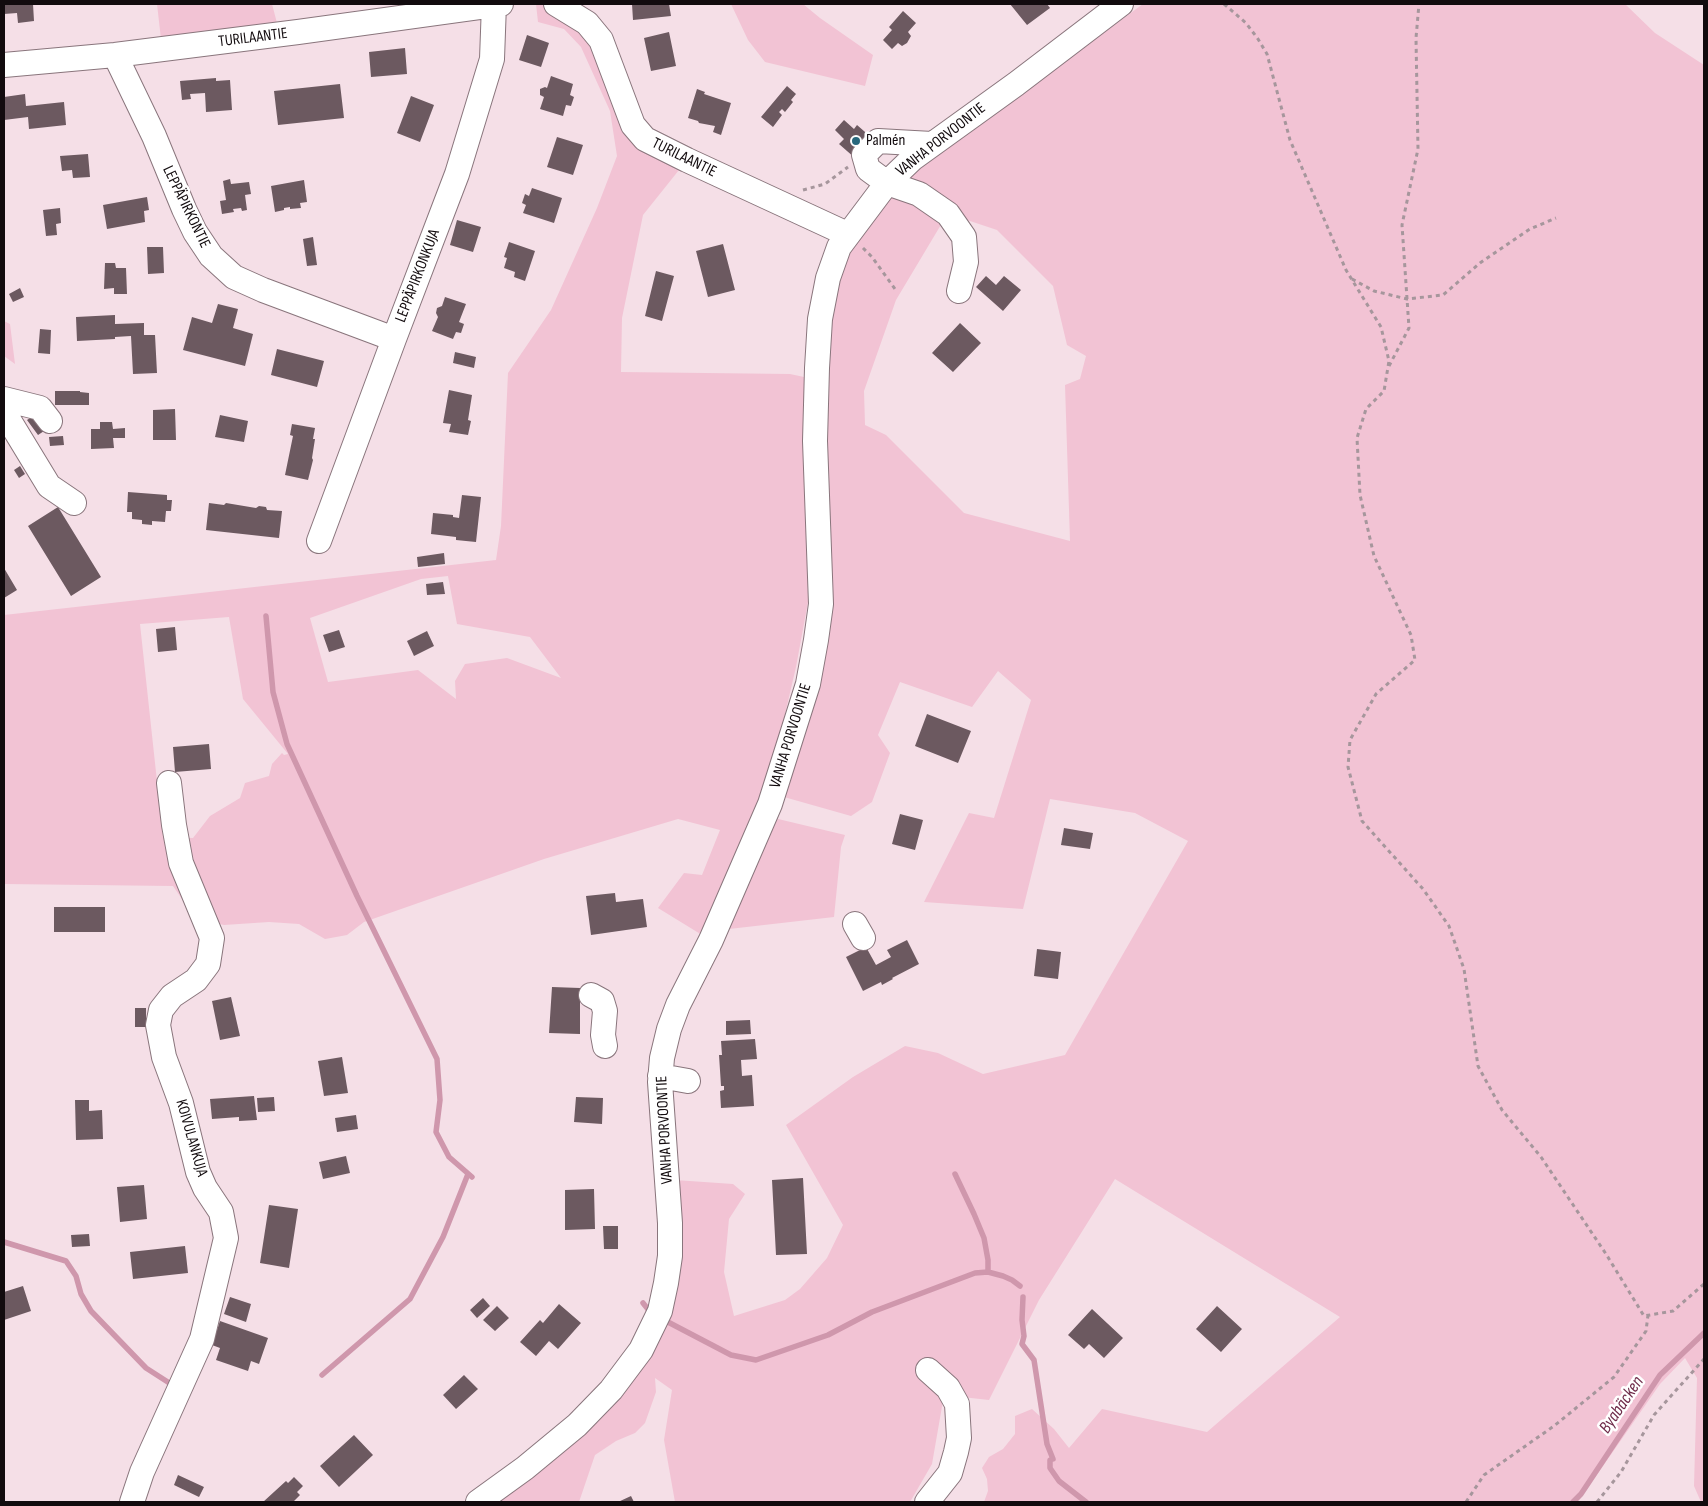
<!DOCTYPE html>
<meta charset="utf-8">
<style>
body{margin:0}
#map{position:relative;width:1708px;height:1506px;overflow:hidden;background:#f5dfe7;font-family:"Sofia Sans Condensed",sans-serif}
canvas{display:block}
.frame{position:absolute;inset:0;border:5px solid #120b0e;pointer-events:none}
</style>
<div id="map">
<canvas width="1708" height="1506"></canvas>
<div class="frame"></div>
</div>
<script>
const context = document.querySelector('canvas').getContext('2d');
context.lineJoin = 'round';
function fill(path, color) { context.fillStyle = color; context.fill(path, 'evenodd'); }
const shape = rows => new Path2D(rows.map(r => 'M' + r).join(''));
function strokePath(path, color, width, dash) { context.strokeStyle = color; context.lineWidth = width; context.lineCap = dash ? 'butt' : 'round'; context.setLineDash(dash || []); context.stroke(path); }
function label(font, color, halo, rows, align = 'center') {
  context.font = font + ' "Sofia Sans Condensed",sans-serif'; context.lineWidth = 5; context.setLineDash([]); context.textBaseline = 'middle'; context.strokeStyle = halo; context.fillStyle = color; for (const [text, x, y, turn = 0] of rows) {
    context.save(); context.translate(x, y); context.rotate((+turn || 0) * Math.PI / 180); context.textAlign = isNaN(turn) ? turn : align; if (halo) context.strokeText(text, 0, 0); context.fillText(text, 0, 0); context.restore();
  }
}
fill(shape([
 [157,4,272,4,277,23,161,39],
 [536,4,576,4,633,125,687,160,643,215,622,318,621,372,790,374,804,377,808,602,796,667,772,770,702,935,658,908,684,873,702,875,720,830,678,819,544,859,364,922,347,935,325,939,299,924,269,922,224,925,195,918,173,886,4,884,4,615,496,560,501,526,508,373,551,310,597,208,617,156,610,111,581,47,564,29,538,22],
 [448,576,457,624,530,637,561,678,507,658,465,664,455,681,456,699,418,670,328,682,310,618,421,579],
 [229,617,243,699,288,754,284,755,282,753,272,764,269,776,245,783,240,798,210,816,193,838,163,837,140,624],
 [731,4,803,4,820,18,873,55,865,86,765,62,748,40],
 [1143,4,1625,4,1655,33,1704,65,1704,1502,1701,1502,1694,1486,1697,1378,1685,1358,1660,1384,1578,1502,984,1502,988,1491,987,1479,982,1468,989,1457,1003,1449,1015,1434,1015,1416,1032,1409,1054,1429,1069,1448,1102,1409,1207,1432,1340,1317,1115,1179,1039,1300,989,1400,944,1395,932,1464,910,1502,675,1502,664,1440,672,1390,655,1378,656,1392,645,1423,635,1433,616,1441,595,1455,579,1502,497,1502,655,1349,667,1314,675,1180,733,1184,745,1194,729,1219,724,1272,734,1316,785,1300,800,1289,827,1258,843,1225,786,1125,853,1077,905,1046,938,1053,983,1074,1065,1055,1188,841,1135,813,1050,799,1023,909,924,902,969,813,994,818,1031,700,998,671,972,707,900,682,878,735,890,753,872,802,851,816,784,797,820,678,823,379,829,314,847,254,896,190,945,218,896,300,864,391,865,425,886,435,964,513,1070,541,1065,385,1080,379,1086,356,1067,345,1053,286,997,230,958,217,904,182,942,151],
 [4,321,10,324,15,364,4,356],
 [774,818,845,835,841,847,834,917,729,929]
]), '#f2c3d4');
strokePath(shape([
 [266,616,273,692,287,744,357,896,437,1059,440,1100,436,1132,449,1157,472,1177],
 [955,1174,974,1214,984,1238,988,1260,988,1272],
 [4,1242,66,1261,76,1276,81,1294,91,1311,146,1368,174,1386],
 [1023,1297,1022,1320,1024,1336,1022,1344,1034,1360,1047,1444,1053,1459,1050,1460,1050,1468,1059,1481,1086,1502],
 [643,1303,651,1313],
 [666,1321,731,1355,756,1360,828,1335,872,1312,975,1273,988,1272,1003,1276,1012,1280,1020,1286],
 [322,1375,410,1299,443,1237,468,1174],
 [1573,1502,1581,1494,1660,1375,1704,1333]
]), '#cf97ac', 5.5);
fill(shape([
 [4,4,33,4,34,21,18,23,17,13,4,14],
 [632,4,669,4,671,16,633,20],
 [1010,4,1047,4,1050,8,1027,25],
 [903,11,916,23,908,32,911,36,907,43,902,46,898,43,892,49,883,40,892,30,889,27],
 [669,32,676,66,651,71,644,38],
 [527,35,549,43,541,67,519,60],
 [405,48,407,74,371,77,369,52],
 [551,76,573,84,570,95,574,97,571,106,566,105,563,116,540,109,544,97,540,95,540,89,545,87,547,88],
 [216,78,216,81,230,80,232,110,206,112,205,93,190,94,191,99,182,100,180,81],
 [340,84,344,118,278,125,274,91],
 [787,86,796,94,791,100,793,102,785,112,782,109,779,112,782,115,773,127,761,117],
 [697,89,705,92,704,94,731,103,721,135,713,132,715,126,699,123,698,121,688,118],
 [25,94,26,106,64,102,66,125,29,129,28,117,4,120,4,97],
 [411,96,434,105,420,142,397,133],
 [844,120,854,129,857,125,872,138,855,158,839,144,844,139,835,130],
 [557,137,583,145,573,175,547,167],
 [88,154,90,177,73,178,72,170,62,171,60,156],
 [230,179,231,184,249,182,251,194,245,195,247,210,242,211,241,208,233,209,234,212,222,214,220,201,226,200,223,181],
 [304,180,307,202,300,203,301,208,290,209,290,207,284,208,284,210,275,212,271,186],
 [532,188,562,198,554,223,523,213,526,205,522,203,525,194,529,196],
 [147,197,149,210,144,211,145,222,107,229,103,205],
 [60,208,61,223,56,224,57,235,46,236,43,210],
 [457,220,481,227,473,252,450,245],
 [313,237,317,265,307,266,303,239],
 [509,242,535,251,525,281,514,277,515,272,504,268,507,258,504,257],
 [723,244,735,290,708,297,696,251],
 [147,247,163,247,164,273,148,274],
 [105,263,115,263,116,268,126,268,127,294,114,294,114,288,104,289],
 [656,271,674,276,662,321,645,316],
 [986,276,996,285,1004,276,1021,290,1003,311,976,287],
 [20,288,24,297,13,302,9,294],
 [445,297,466,304,459,322,464,324,461,333,456,332,453,339,432,331,438,317,436,313,437,308,442,306],
 [218,304,238,309,233,328,253,334,245,366,183,350,192,317,212,323],
 [115,315,115,324,144,323,144,335,155,335,157,373,133,374,131,336,115,337,115,339,77,341,76,317],
 [960,323,981,343,953,372,932,353],
 [40,329,51,330,50,354,38,353],
 [277,349,324,361,317,387,271,375],
 [455,352,476,357,474,368,453,363],
 [449,390,472,395,468,420,471,421,468,435,449,432,451,424,443,423],
 [55,391,80,391,80,392,89,393,89,405,55,405],
 [175,409,176,440,153,440,153,410],
 [36,414,47,429,38,435,27,420],
 [220,415,248,421,244,442,215,437],
 [100,422,112,422,113,429,125,428,125,438,113,438,114,448,91,449,91,429,100,429],
 [292,424,315,428,313,439,315,439,312,458,313,460,308,480,285,475,293,436,290,435],
 [63,436,64,445,50,446,49,437],
 [20,466,25,474,19,478,14,470],
 [128,492,167,495,167,500,172,500,171,511,166,511,165,522,152,521,152,525,142,524,142,520,132,519,132,512,127,512],
 [462,495,481,497,476,542,456,540,456,537,431,534,433,513,453,515,453,517,459,518],
 [209,503,224,505,226,503,256,508,259,506,266,507,267,510,282,511,279,538,206,530],
 [58,507,101,577,71,596,28,526],
 [444,553,445,564,418,567,417,557],
 [4,568,17,590,4,598],
 [443,582,445,594,427,595,426,584],
 [175,627,177,650,158,652,156,629],
 [339,630,345,647,329,652,323,635],
 [427,631,434,646,414,656,407,641],
 [927,714,971,731,958,763,915,746],
 [209,744,211,769,175,772,173,747],
 [900,814,923,820,915,850,892,844],
 [1064,828,1093,833,1090,849,1061,845],
 [615,893,616,902,643,899,647,927,591,935,586,896],
 [54,907,105,907,105,932,54,932],
 [907,940,919,964,892,978,893,979,882,985,881,982,863,991,846,957,866,947,876,965,891,957,887,950],
 [1037,949,1061,952,1058,979,1034,976],
 [552,987,580,988,580,1034,549,1033],
 [231,997,240,1036,220,1040,212,1001],
 [135,1008,146,1008,146,1027,135,1027],
 [750,1020,751,1034,726,1035,726,1021],
 [755,1039,757,1059,741,1060,742,1076,752,1075,754,1106,721,1108,720,1091,724,1090,724,1086,721,1086,719,1055,722,1055,721,1041],
 [342,1057,348,1093,324,1096,318,1061],
 [254,1096,257,1120,239,1121,239,1117,212,1119,210,1099],
 [274,1097,275,1111,258,1112,257,1098],
 [576,1097,603,1098,602,1124,574,1122],
 [75,1100,89,1100,89,1111,102,1110,103,1139,76,1140],
 [356,1115,358,1129,337,1132,335,1118],
 [346,1156,350,1173,323,1179,319,1162],
 [803,1178,807,1254,776,1255,772,1180],
 [144,1185,147,1219,120,1222,117,1187],
 [594,1189,595,1229,565,1230,565,1190],
 [269,1205,298,1209,289,1268,260,1263],
 [603,1226,618,1226,618,1249,604,1249],
 [89,1234,90,1246,72,1247,71,1235],
 [185,1246,188,1273,133,1279,130,1252],
 [23,1286,31,1311,4,1320,4,1292],
 [230,1297,251,1304,246,1322,224,1314],
 [483,1298,490,1306,477,1318,470,1310],
 [559,1304,581,1323,558,1349,549,1341,536,1356,520,1342,540,1320,543,1323],
 [497,1306,509,1318,495,1331,483,1320],
 [1217,1306,1242,1329,1221,1352,1196,1329],
 [1092,1309,1123,1338,1104,1358,1089,1344,1084,1349,1068,1335],
 [220,1321,268,1338,259,1364,251,1361,248,1371,216,1360,220,1348,212,1345],
 [464,1375,478,1389,456,1409,443,1395],
 [354,1435,373,1455,339,1487,320,1466],
 [178,1475,204,1487,199,1497,174,1485],
 [294,1477,303,1486,297,1492,300,1495,293,1502,263,1502,286,1481,288,1483],
 [631,1496,634,1502,618,1502]
]), '#6c5960');
const minor = shape([
 [556,4,587,23,601,40,633,125,645,139,687,160,847,234],
 [115,55,154,136,184,209,195,232,211,256,234,277,263,290,394,339],
 [4,65,115,55,298,32,501,4],
 [932,144,878,141,864,155,868,169,887,183,919,194,948,214,964,237,966,262,959,291],
 [4,399,40,408,50,421],
 [4,412,49,486,74,503],
 [319,541,394,339,457,174,492,59,494,4],
 [855,924,863,938],
 [591,995,602,1001,605,1011,603,1035,605,1046],
 [660,1076,688,1081],
 [132,1502,142,1472,202,1339,226,1238,221,1212,205,1188,198,1172,181,1103,164,1057,158,1025,161,1010,172,996,196,980,208,964,212,938,181,863,174,825,169,783],
 [478,1502,525,1468,577,1425,611,1390,641,1350,660,1311,666,1283,670,1256,670,1223,660,1082,662,1058,669,1029,678,1005,711,940,770,804,808,684,816,640,821,604,815,441,817,368,820,319,828,278,839,247,887,183,912,159,1016,84,1121,4],
 [927,1502,950,1473,956,1452,959,1438,957,1404,948,1388,928,1370]
]);
strokePath(minor, '#89757c', 26);
strokePath(shape([
 [1224,4,1246,23,1258,39,1267,54,1290,140,1346,270,1381,327,1389,361,1384,391,1366,409,1357,438,1360,495,1374,556,1411,635,1415,660,1376,694,1350,740,1348,767,1362,821,1423,889,1449,926,1464,969,1478,1066,1502,1110,1541,1157,1606,1254,1644,1316,1673,1311,1704,1284],
 [803,190,825,184,848,167],
 [863,248,872,257,895,289],
 [1352,279,1374,291,1407,299,1443,295,1480,263,1530,229,1556,218],
 [1389,366,1409,328,1402,225,1418,149,1416,38,1419,4],
 [1466,1502,1484,1475,1554,1426,1614,1377,1646,1331,1648,1315],
 [1597,1502,1621,1472,1654,1415,1704,1359]
]), '#a6969c', 3, [4, 4]);
strokePath(minor, '#fff', 24);
for (const [x, y, r, color] of [
 [856,141,5,"#28687d"]
]) { const dot = new Path2D(); dot.arc(x, y, r, 0, 2 * Math.PI); context.fillStyle = color; context.fill(dot); strokePath(dot, '#fff', 2); }
label('16px', '#120b0e', '#fff', [
 ["TURILAANTIE",253,38,-7],
 ["VANHA PORVOONTIE",941,140,-38],
 ["TURILAANTIE",684,158,26],
 ["LEPPÄPIRKONTIE",186,207,64],
 ["LEPPÄPIRKONKUJA",418,276,-69],
 ["VANHA PORVOONTIE",791,736,-73],
 ["VANHA PORVOONTIE",665,1130,-93],
 ["KOIVULANKUJA",191,1138,74]
]);
label('16px', '#120b0e', '#fff', [
 ["Palmén",866,141]
], 'left');
label('italic 18px', '#6f2c4a', '#fff', [
 ["Byabäcken",1622,1405,-56]
]);
</script>
